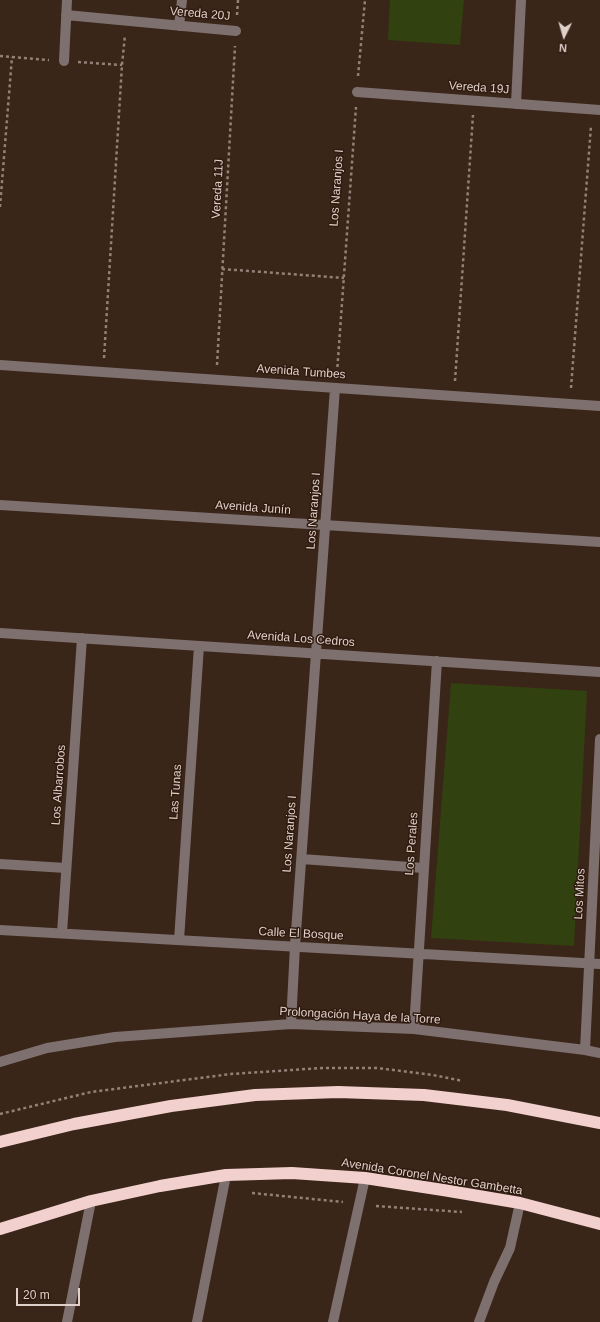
<!DOCTYPE html>
<meta charset="utf-8">
<style>
body{margin:0}
#map{position:relative;width:600px;height:1322px;overflow:hidden;background:#3a2519;font-family:Arial,sans-serif}
canvas{display:block}
.north{position:absolute;left:544px;top:16px;width:40px;height:40px;-webkit-text-stroke:3px #301b10;paint-order:stroke;rotate:185deg;font-size:11px;font-weight:700;line-height:16px;text-align:center;color:#dfd0c9}
.north::after{content:'';display:block;margin:auto;width:14px;height:18px;background:#dfd0c9;clip-path:polygon(50% 0,100% 100%,50% 72%,0 100%)}
.scale{position:absolute;left:16px;top:1288px;width:64px;height:18px;box-sizing:border-box;border:2px solid #dfd0c9;border-top:0;padding-left:5px;font-size:12px;line-height:14px;white-space:nowrap;color:#dfd0c9;-webkit-text-stroke:3px #301b10;paint-order:stroke}
</style>
<div id="map">
<canvas width="600" height="1322"></canvas>
<div class="north">N</div>
<div class="scale">20 m</div>
</div>
<script>
const context = document.querySelector('canvas').getContext('2d');
context.lineJoin = 'round';
function fill(path, color) { context.fillStyle = color; context.fill(path, 'evenodd'); }
const shape = rows => new Path2D(rows.map(r => 'M' + r).join(''));
function strokePath(path, color, width, dash) { context.strokeStyle = color; context.lineWidth = width; context.lineCap = dash ? 'butt' : 'round'; context.setLineDash(dash || []); context.stroke(path); }
function label(font, color, halo, rows, align = 'center') {
  context.font = font + ' Arial,sans-serif'; context.lineWidth = 3; context.setLineDash([]); context.textBaseline = 'middle'; context.strokeStyle = halo; context.fillStyle = color; for (const [text, x, y, turn = 0] of rows) {
    context.save(); context.translate(x, y); context.rotate((+turn || 0) * Math.PI / 180); context.textAlign = isNaN(turn) ? turn : align; if (halo) context.strokeText(text, 0, 0); context.fillText(text, 0, 0); context.restore();
  }
}
fill(shape([
 [390,0,464,0,460,45,388,40],
 [451,683,587,691,574,946,431,938]
]), '#324110');
strokePath(shape([
 [237,15,238,0],
 [0,56,49,60],
 [78,62,122,65],
 [358,76,365,0],
 [0,207,12,57],
 [222,269,344,278],
 [104,358,122,65,125,35],
 [217,365,235,46],
 [337,373,356,107],
 [455,381,473,115],
 [571,388,591,126],
 [0,1114,91,1092,231,1074,322,1068,377,1068,433,1075,463,1081],
 [252,1193,343,1202],
 [376,1206,462,1212]
]), '#938178', 2.5, [3, 3]);
strokePath(shape([
 [66,15,236,31],
 [179,26,182,0],
 [64,61,67,0],
 [357,92,600,110],
 [516,104,521,0],
 [0,365,600,406],
 [0,505,600,542],
 [0,633,600,672],
 [302,859,423,868],
 [0,864,66,868],
 [0,930,600,964],
 [62,933,82,638],
 [179,940,199,646],
 [291,1024,295,946,335,388],
 [414,1029,437,661],
 [585,1050,600,739],
 [0,1062,47,1048,115,1037,291,1024,414,1029,585,1050,600,1053],
 [67,1322,91,1201],
 [197,1322,226,1175],
 [333,1322,365,1178],
 [479,1322,494,1282,510,1248,520,1203]
]), '#7d706f', 10);
strokePath(shape([
 [0,1142,74,1124,171,1106,255,1095,338,1092,424,1095,507,1105,600,1123],
 [0,1229,91,1201,160,1186,226,1175,292,1173,365,1178,443,1190,520,1203,600,1224]
]), '#f2d0ce', 12);
label('12px', '#dfd0c9', '#301b10', [
 ["Vereda 20J",200,14,5],
 ["Vereda 19J",479,88,4],
 ["Los Naranjos I",337,188,-86],
 ["Vereda 11J",218,189,-87],
 ["Avenida Tumbes",301,372,4],
 ["Avenida Junín",253,508,4],
 ["Los Naranjos I",314,511,-86],
 ["Avenida Los Cedros",301,639,4],
 ["Los Albarrobos",59,785,-86],
 ["Las Tunas",176,792,-86],
 ["Los Naranjos I",290,834,-86],
 ["Los Perales",412,844,-86],
 ["Los Mitos",580,894,-87],
 ["Calle El Bosque",301,934,3],
 ["Prolongación Haya de la Torre",360,1016,3],
 ["Avenida Coronel Nestor Gambetta",432,1177,9]
]);
</script>
